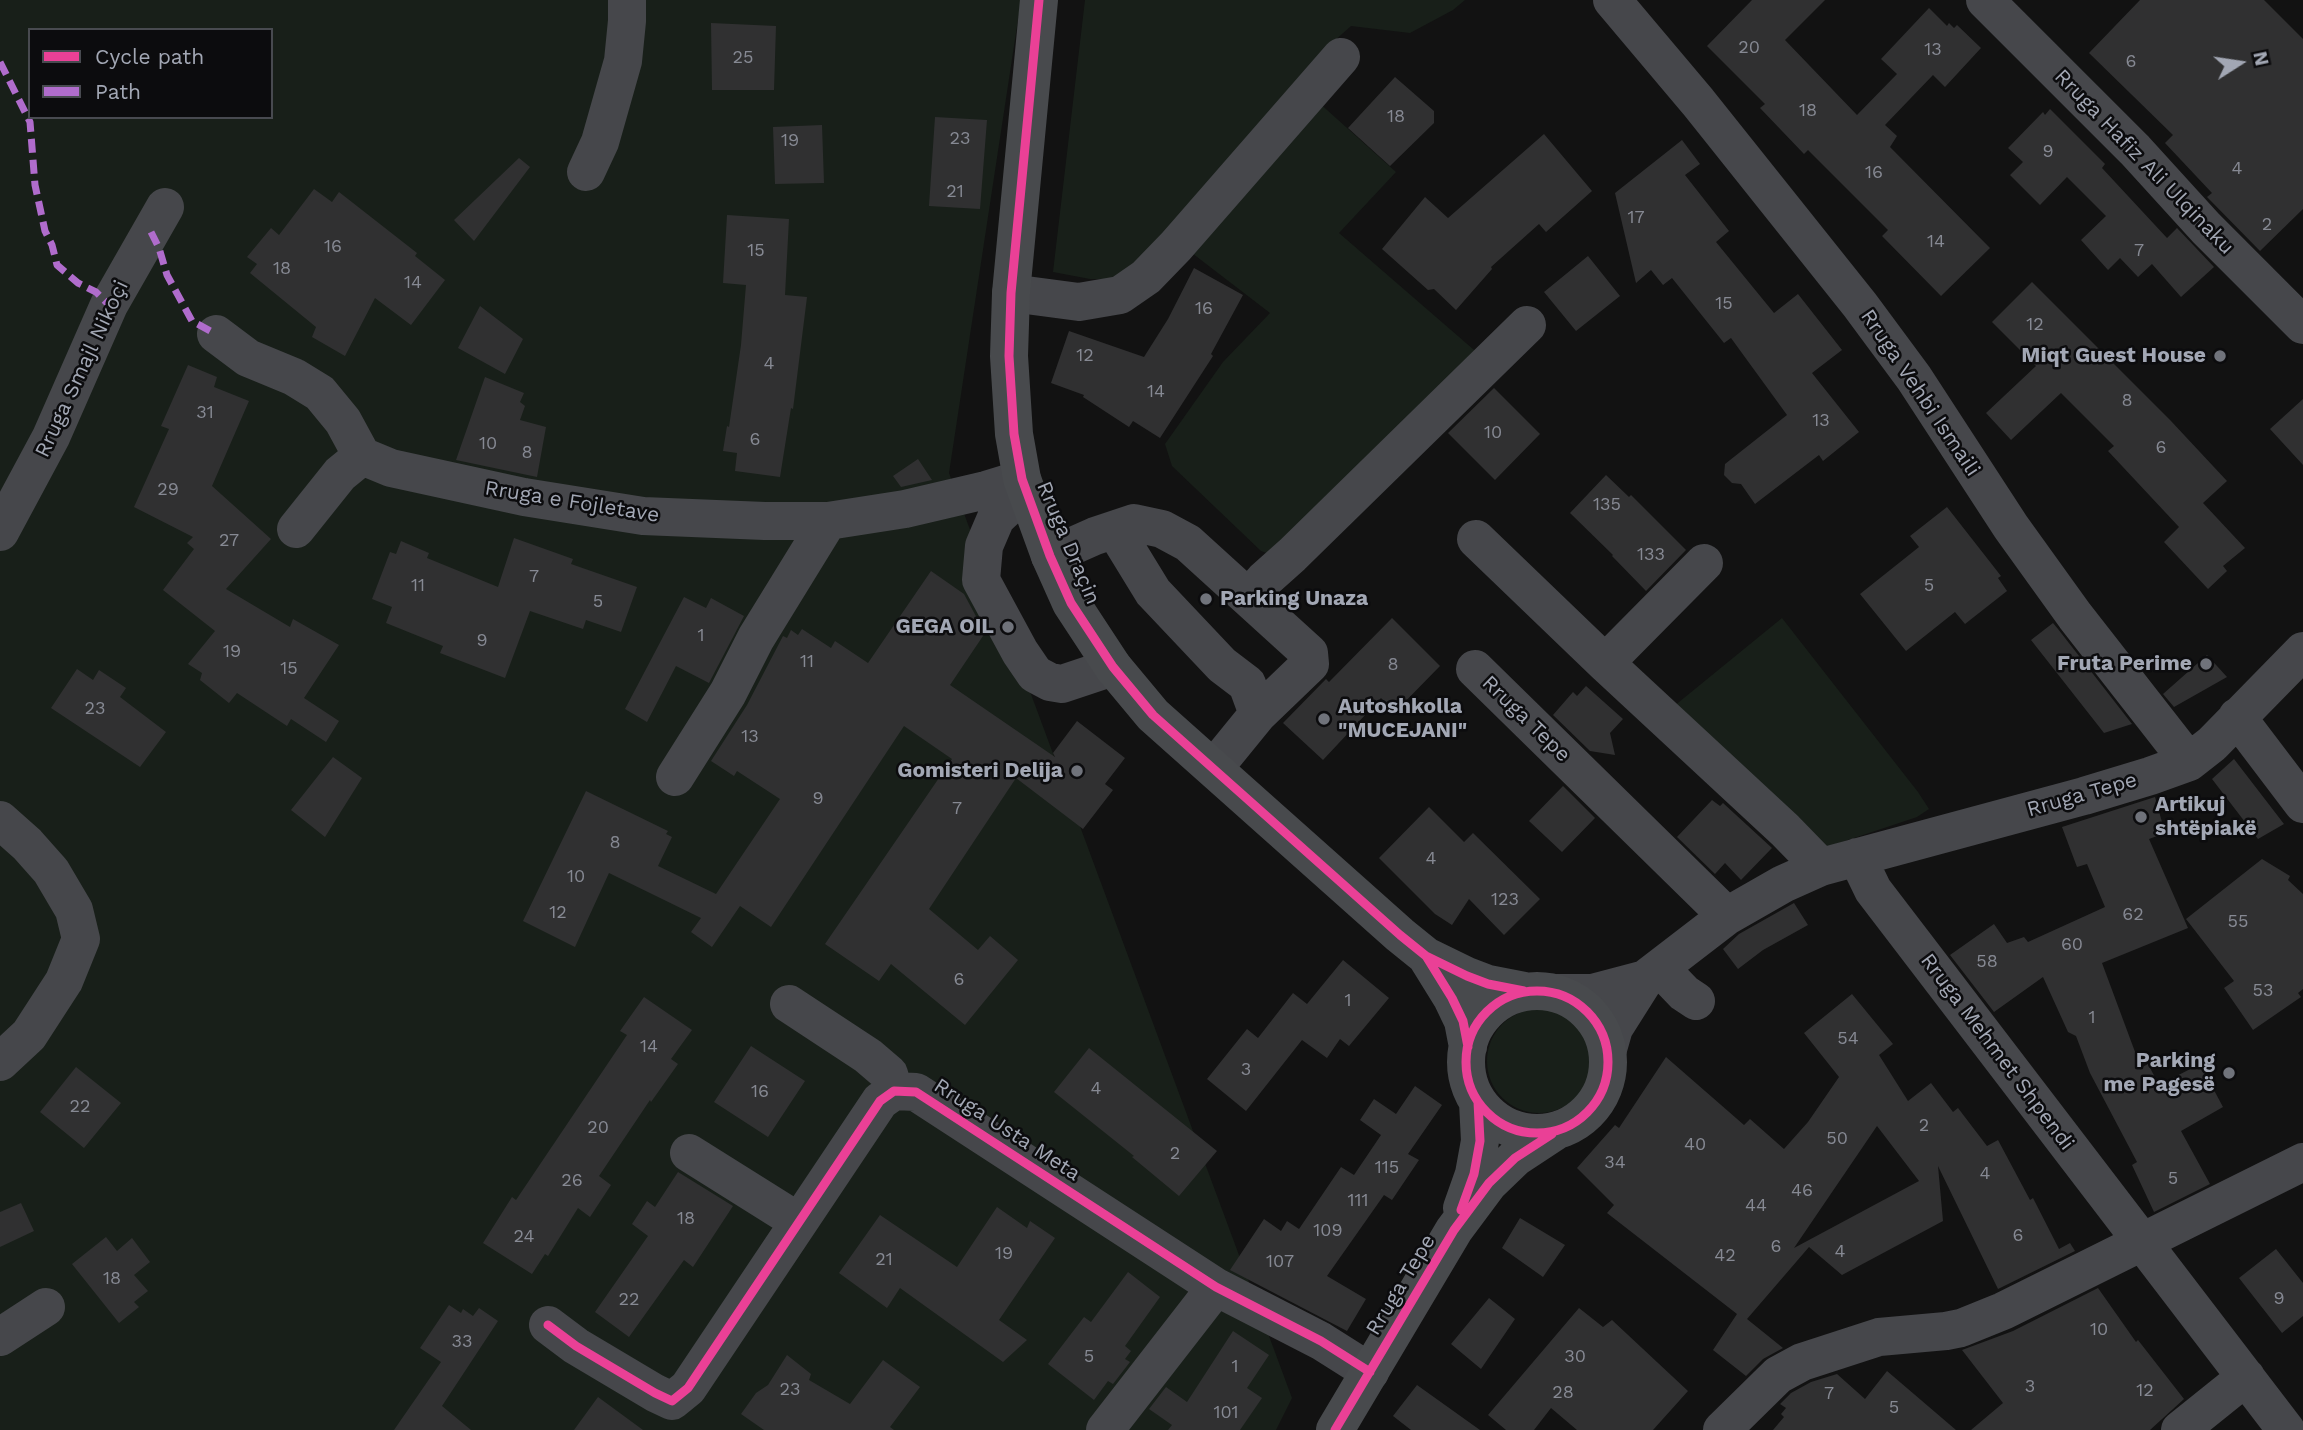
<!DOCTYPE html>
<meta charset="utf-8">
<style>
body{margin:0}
#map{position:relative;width:2303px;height:1430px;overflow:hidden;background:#121212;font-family:"Work Sans",sans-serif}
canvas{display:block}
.legend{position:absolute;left:28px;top:28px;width:245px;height:91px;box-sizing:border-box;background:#0c0c0e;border:2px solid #484a50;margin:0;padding:9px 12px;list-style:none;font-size:21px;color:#a2a7b4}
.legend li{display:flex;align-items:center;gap:14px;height:35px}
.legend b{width:35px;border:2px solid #484a50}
.north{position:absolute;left:2205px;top:28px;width:70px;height:70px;-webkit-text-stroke:5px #0c0c0e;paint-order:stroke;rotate:78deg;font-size:19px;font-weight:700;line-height:28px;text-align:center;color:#a2a7b4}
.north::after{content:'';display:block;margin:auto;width:24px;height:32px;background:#a2a7b4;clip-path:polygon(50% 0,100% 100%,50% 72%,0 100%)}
</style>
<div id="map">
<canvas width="2303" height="1430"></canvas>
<ul class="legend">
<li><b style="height:9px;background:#ea4096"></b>Cycle path</li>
<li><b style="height:9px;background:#b06ccc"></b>Path</li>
</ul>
<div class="north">N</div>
</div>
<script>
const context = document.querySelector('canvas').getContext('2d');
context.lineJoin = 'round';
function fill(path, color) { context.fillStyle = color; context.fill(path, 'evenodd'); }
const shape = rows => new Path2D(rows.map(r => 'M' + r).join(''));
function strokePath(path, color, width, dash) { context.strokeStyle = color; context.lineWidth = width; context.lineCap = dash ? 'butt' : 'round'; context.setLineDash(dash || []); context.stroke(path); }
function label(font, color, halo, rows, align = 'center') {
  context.font = font + ' "Work Sans",sans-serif'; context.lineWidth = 5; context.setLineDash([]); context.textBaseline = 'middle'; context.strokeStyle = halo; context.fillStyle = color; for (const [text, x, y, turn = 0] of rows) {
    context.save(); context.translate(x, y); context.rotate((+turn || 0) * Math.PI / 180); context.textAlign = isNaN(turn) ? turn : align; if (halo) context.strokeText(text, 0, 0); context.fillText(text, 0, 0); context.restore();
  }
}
fill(shape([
 [0,0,1021,0,949,473,1292,1398,1276,1430,0,1430],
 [30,30,271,30,271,117,30,117],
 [1085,0,1465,0,1453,10,1410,33,1351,26,1333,42,1199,202,1117,279,1090,279,1053,272],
 [1317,101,1396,172,1339,233,1481,356,1277,557,1261,551,1172,466,1165,444,1223,362,1270,313,1188,250],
 [1782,618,1918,792,1929,809,1917,817,1815,851,1668,711],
 '1487 1061a52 52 0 1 1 104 0a52 52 0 1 1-104 0Z'
]), '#181f19');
fill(shape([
 [1752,0,1825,0,1785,40,1857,115,1897,74,1881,59,1929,8,1947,26,1949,23,1954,28,1957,25,1981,48,1945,87,1933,75,1885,125,1897,136,1890,147,1990,248,1941,296,1882,236,1888,230,1808,150,1804,154,1760,108,1765,104,1707,46],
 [2140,0,2264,0,2303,39,2303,209,2260,251,2207,197,2212,193,2165,143,2173,135,2089,53],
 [711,23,776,26,774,90,712,90],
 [1395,77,1434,111,1434,123,1390,166,1348,128],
 [2050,109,2105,164,2102,168,2167,238,2177,228,2214,267,2181,297,2152,264,2138,277,2120,258,2108,270,2081,240,2106,216,2067,177,2040,205,2010,175,2023,162,2008,148,2043,112,2045,115],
 [935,117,987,120,980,209,929,206],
 [822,125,824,183,775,184,773,127],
 [1544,134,1592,191,1546,232,1539,224,1491,267,1492,269,1456,310,1434,289,1428,290,1382,249,1425,197,1448,218],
 [1682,140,1700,164,1685,175,1729,231,1716,242,1774,313,1798,294,1842,350,1812,373,1859,432,1823,461,1819,455,1755,504,1741,484,1732,483,1724,475,1725,464,1787,415,1731,338,1724,343,1672,278,1663,285,1651,270,1636,283,1615,193],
 [519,158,530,167,474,241,454,220],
 [314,189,332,202,339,192,417,253,415,256,445,280,411,325,375,298,345,356,312,337,316,327,250,273,257,264,247,257,271,228,279,235],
 [727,215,789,219,785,295,807,297,793,409,791,408,780,477,735,471,737,453,723,451,727,426,729,427,741,345,746,285,723,283],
 [1588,256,1620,296,1576,331,1544,292],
 [1194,268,1243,295,1211,354,1213,356,1160,438,1133,421,1129,427,1083,397,1084,395,1051,383,1069,331,1144,357,1168,319],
 [2032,282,2171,421,2227,481,2203,503,2245,548,2223,566,2227,571,2208,589,2164,542,2179,527,2108,451,2114,446,2061,393,2011,440,1986,413,2036,366,1992,322],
 [480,306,523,339,505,374,458,348],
 [188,365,217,377,214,387,249,401,212,486,271,539,226,589,290,627,293,619,339,645,304,698,339,721,326,742,291,719,287,726,237,693,229,703,200,680,202,673,188,664,215,631,163,590,194,549,187,543,193,537,134,507,169,429,161,426],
 [485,377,524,393,520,402,525,406,520,420,546,427,537,477,456,460],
 [1494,388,1540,434,1495,480,1448,433],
 [2303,399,2303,465,2270,429],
 [918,459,932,480,901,487,893,476],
 [1606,475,1629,497,1631,495,1686,550,1646,591,1612,556,1613,555,1570,513],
 [1947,507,2001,576,1998,578,2007,591,1965,624,1955,612,1906,651,1860,594,1919,547,1910,536],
 [514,538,573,559,571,564,637,587,621,632,586,620,583,629,530,611,505,678,440,653,443,646,386,623,392,607,372,599,390,552,396,554,401,541,429,553,427,558,498,587],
 [931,571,964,594,985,633,950,685,1055,757,1053,753,1077,721,1125,758,1105,784,1113,790,1083,829,1016,778,929,909,978,950,990,936,1018,960,965,1025,891,964,879,981,825,944,952,759,904,726,771,927,740,906,712,947,691,932,701,918,609,873,575,947,523,921,586,791,668,831,666,834,672,837,658,866,716,894,780,799,737,771,734,776,711,761,747,705,783,636,787,638,791,630,798,635,802,629,831,648,835,641,868,663],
 [684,597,706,608,711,598,744,616,709,683,676,666,647,722,625,709],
 [1392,618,1440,666,1395,712,1381,698,1323,760,1283,723,1326,679,1329,682],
 [2053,623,2058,629,2132,724,2104,733,2031,640],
 [2207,655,2227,677,2174,707,2163,694],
 [77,669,93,680,99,670,126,688,120,697,166,732,140,767,51,708],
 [1586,686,1623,719,1610,733,1615,755,1590,751,1553,715,1573,692,1577,696],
 [333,757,362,778,325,837,291,810],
 [2234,759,2284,824,2258,839,2212,779],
 [1563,786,1595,818,1562,852,1529,821],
 [2155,797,2165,833,2149,839,2188,928,2102,963,2141,1068,2148,1064,2159,1085,2200,1064,2223,1107,2181,1131,2210,1184,2154,1212,2132,1165,2137,1162,2090,1073,2076,1036,2068,1032,2043,977,1994,1012,1950,955,1994,924,2007,943,2024,937,2028,942,2105,907,2087,864,2077,867,2062,827],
 [1712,800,1720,806,1723,803,1772,848,1741,880,1725,863,1715,874,1677,837],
 [1429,807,1464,842,1473,833,1540,899,1504,935,1469,899,1452,925,1435,914,1379,858],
 [2262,859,2290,876,2288,880,2303,894,2303,989,2298,993,2301,997,2253,1030,2224,988,2234,981,2186,919],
 [1794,903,1808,925,1763,950,1738,969,1723,949,1739,934],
 [1343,960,1389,998,1349,1046,1340,1039,1327,1058,1302,1040,1246,1111,1207,1079,1247,1029,1258,1038,1293,993,1307,1004],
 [1852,994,1893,1044,1879,1055,1908,1101,1931,1083,1953,1112,1958,1108,1987,1146,1998,1140,2030,1200,2033,1198,2059,1249,2070,1243,2075,1251,1998,1289,1938,1166,1943,1221,1842,1275,1809,1247,1747,1319,1783,1348,1763,1359,1746,1376,1713,1350,1737,1314,1607,1213,1614,1205,1577,1168,1615,1125,1619,1128,1666,1057,1744,1125,1750,1119,1784,1149,1808,1122,1839,1077,1804,1033],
 [1877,1126,1919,1181,1794,1248],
 [644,997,692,1030,671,1059,678,1064,651,1102,650,1100,599,1176,611,1185,590,1217,578,1208,548,1256,545,1254,532,1274,483,1243,512,1197,516,1200,627,1035,620,1031],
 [751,1046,805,1081,768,1137,714,1102],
 [1089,1048,1217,1151,1179,1196,1132,1157,1134,1156,1054,1092],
 [76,1067,121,1103,84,1148,40,1112],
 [1415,1086,1442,1105,1408,1154,1419,1160,1392,1200,1384,1195,1327,1276,1366,1299,1347,1331,1230,1270,1264,1219,1281,1231,1287,1221,1299,1229,1341,1167,1354,1175,1381,1135,1360,1120,1374,1099,1396,1114],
 [678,1172,733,1206,693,1267,684,1260,629,1337,595,1312,648,1236,632,1224,647,1201,655,1207],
 [21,1203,34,1231,0,1247,0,1212],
 [997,1207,1027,1228,1030,1221,1055,1238,999,1320,1027,1340,1003,1362,900,1288,887,1308,839,1273,880,1215,957,1267],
 [1520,1218,1565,1245,1543,1277,1502,1248],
 [106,1237,117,1251,132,1238,150,1262,134,1275,148,1291,134,1302,139,1307,119,1323,72,1264],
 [2276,1249,2303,1283,2303,1316,2282,1333,2239,1278],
 [1128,1272,1160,1297,1125,1346,1131,1351,1125,1359,1130,1362,1113,1384,1108,1381,1094,1400,1048,1364,1084,1317,1091,1322],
 [2098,1288,2136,1342,2138,1340,2184,1399,2150,1430,1971,1430,2003,1403,1962,1350,2013,1331],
 [1489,1298,1515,1319,1481,1369,1451,1344],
 [449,1305,461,1313,463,1309,473,1316,479,1308,498,1321,442,1406,471,1430,394,1430,441,1362,420,1348],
 [1579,1308,1603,1327,1612,1320,1688,1391,1653,1430,1577,1430,1551,1408,1534,1430,1506,1430,1488,1415],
 [1233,1331,1269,1355,1247,1388,1262,1398,1240,1430,1168,1430,1172,1425,1149,1409,1166,1387,1187,1402],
 [787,1355,811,1374,809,1380,850,1404,883,1360,920,1387,890,1427,894,1430,764,1430,741,1414,756,1393,768,1385],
 [1887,1371,1956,1430,1773,1430,1784,1417,1781,1414,1786,1408,1780,1404,1791,1393,1811,1382,1837,1374,1865,1399],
 [1417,1385,1480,1430,1411,1430,1393,1416],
 [598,1397,643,1430,574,1430]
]), '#303031');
strokePath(shape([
 [1612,0,1698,102,1860,305,1914,378,2011,527,2075,616,2189,762],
 [1985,0,2135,150,2206,228,2303,325],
 [586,172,600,142,623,61,627,21,627,0],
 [1011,293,1079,302,1120,295,1146,277,1176,246,1341,57],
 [216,334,248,358,294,377,320,393,343,421,362,456,391,468,524,497,643,516,765,521,828,521,905,509,986,490,1022,479],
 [1025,491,996,518,984,546,981,580,1020,652,1035,674,1050,682,1062,684,1113,667],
 [296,529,340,474,362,456],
 [1115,530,1153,592,1222,665,1247,684,1258,714,1214,768],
 [0,532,51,437,109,305,165,207],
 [1476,539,1605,663,1785,830,1821,867],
 [1050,556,1095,536,1134,523,1162,529,1188,543,1309,653,1310,664,1258,714],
 [1249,597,1264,580,1292,555,1527,325],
 [1605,663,1704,563],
 [1475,669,1727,916],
 [2237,717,2303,804],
 [675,777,728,693,756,638,828,521],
 [0,820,27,844,51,871,74,910,81,939,64,981,29,1035,0,1062],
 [1857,857,1873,890,2286,1430],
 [1660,968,1684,993,1696,1001],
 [1558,993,1592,993,1645,979],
 [789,1004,868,1056,889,1074,894,1091],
 [1608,1049,1614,1028,1645,979,1727,916,1783,884,1821,867,2084,796,2150,776,2189,762,2212,744,2303,651],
 [689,1153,799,1222],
 [548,1325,576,1346,655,1393,672,1401,688,1388,880,1101,894,1091,916,1092,1216,1287,1321,1341,1370,1372],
 [0,1337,46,1307],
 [1105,1430,1216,1287],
 [1722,1430,1778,1375,1802,1362,1879,1337,1946,1331,1961,1328,2003,1311,2303,1162],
 [2180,1430,2246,1377]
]), '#46474b', 38);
strokePath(shape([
 [1039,0,1011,293,1009,356,1014,434,1022,479,1050,556,1071,603,1113,667,1153,715,1400,935,1426,956,1467,976,1488,984,1524,991],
 [1426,956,1452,998,1463,1021,1468,1047],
 '1466 1062a71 71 0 1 1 142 0a71 71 0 1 1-142 0Z',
 [1462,1208,1474,1174,1480,1141,1478,1102],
 [1335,1430,1454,1230,1489,1183,1515,1158,1556,1131]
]), '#484a4d', 38);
strokePath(shape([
 [0,62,30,122,35,185,45,231,52,245,57,265,78,283,96,292,109,305],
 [151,232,159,248,167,275,192,321,216,334]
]), '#b06ccc', 7, [14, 7]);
strokePath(shape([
 [1039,0,1011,293,1009,356,1014,434,1022,479,1050,556,1071,603,1113,667,1153,715,1400,935,1426,956,1467,976,1488,984,1524,991],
 [1426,956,1452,998,1463,1021,1468,1047],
 '1466 1062a71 71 0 1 1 142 0a71 71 0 1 1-142 0Z',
 [1461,1210,1474,1174,1480,1141,1478,1102],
 [548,1325,576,1346,655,1393,672,1401,688,1388,880,1101,894,1091,916,1092,1216,1287,1321,1341,1370,1372],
 [1335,1430,1454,1230,1489,1183,1515,1158,1552,1134]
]), '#ea4096', 9);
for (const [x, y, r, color] of [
 [2220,356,7,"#70737b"],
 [1206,599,7,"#70737b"],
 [1008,627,7,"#70737b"],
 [2206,664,7,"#70737b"],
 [1324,719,7,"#70737b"],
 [1077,771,7,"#70737b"],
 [2141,817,7,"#70737b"],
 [2229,1073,7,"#70737b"]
]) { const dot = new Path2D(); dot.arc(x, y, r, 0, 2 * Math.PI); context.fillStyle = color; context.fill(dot); strokePath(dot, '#0c0c0e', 2.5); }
label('18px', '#868993', null, [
 ["20",1749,48],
 ["13",1933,50],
 ["25",743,58],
 ["6",2131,62],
 ["18",1808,111],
 ["18",1396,117],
 ["23",960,139],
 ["19",790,141],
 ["9",2048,152],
 ["4",2237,169],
 ["16",1874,173],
 ["21",955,192],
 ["17",1636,218],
 ["2",2267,225],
 ["14",1936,242],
 ["16",333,247],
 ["15",756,251],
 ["7",2139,251],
 ["18",282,269],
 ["14",413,283],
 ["15",1724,304],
 ["16",1204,309],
 ["12",2035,325],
 ["12",1085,356],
 ["4",769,364],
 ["14",1156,392],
 ["8",2127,401],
 ["31",205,413],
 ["13",1821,421],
 ["10",1493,433],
 ["6",755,440],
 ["10",488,444],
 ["6",2161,448],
 ["8",527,453],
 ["29",168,490],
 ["135",1607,505],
 ["27",229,541],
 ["133",1651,555],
 ["7",534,577],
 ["11",418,586],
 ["5",1929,586],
 ["5",598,602],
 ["1",701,636],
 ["9",482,641],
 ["19",232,652],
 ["11",807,662],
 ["8",1393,665],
 ["15",289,669],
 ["23",95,709],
 ["13",750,737],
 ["9",818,799],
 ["7",957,809],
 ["8",615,843],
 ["4",1431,859],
 ["10",576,877],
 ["123",1505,900],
 ["12",558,913],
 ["62",2133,915],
 ["55",2238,922],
 ["60",2072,945],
 ["58",1987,962],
 ["6",959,980],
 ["53",2263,991],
 ["1",1348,1001],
 ["1",2092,1018],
 ["54",1848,1039],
 ["14",649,1047],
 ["3",1246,1070],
 ["4",1096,1089],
 ["16",760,1092],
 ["22",80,1107],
 ["2",1924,1126],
 ["20",598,1128],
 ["50",1837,1139],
 ["40",1695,1145],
 ["2",1175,1154],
 ["34",1615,1163],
 ["115",1387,1168],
 ["4",1985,1174],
 ["5",2173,1179],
 ["26",572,1181],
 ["46",1802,1191],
 ["111",1358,1201],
 ["44",1756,1206],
 ["18",686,1219],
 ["109",1328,1231],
 ["6",2018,1236],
 ["24",524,1237],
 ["6",1776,1247],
 ["4",1840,1252],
 ["19",1004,1254],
 ["42",1725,1256],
 ["21",884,1260],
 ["107",1280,1262],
 ["18",112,1279],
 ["9",2279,1299],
 ["22",629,1300],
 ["10",2099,1330],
 ["33",462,1342],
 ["5",1089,1357],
 ["30",1575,1357],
 ["1",1235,1367],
 ["3",2030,1387],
 ["23",790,1390],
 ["12",2145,1391],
 ["28",1563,1393],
 ["7",1829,1394],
 ["5",1894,1408],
 ["101",1226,1413]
]);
label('21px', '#a2a7b4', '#0c0c0e', [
 ["Rruga Hafiz Ali Ulqinaku",2144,162,46],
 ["Rruga Smajl Nikoçi",82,369,-65],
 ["Rruga Vehbi Ismaili",1920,393,56],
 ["Rruga e Fojletave",572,502,9],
 ["Rruga Draçin",1068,543,67],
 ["Rruga Tepe",1526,719,44],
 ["Rruga Tepe",2082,795,-16],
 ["Rruga Mehmet Shpendi",1997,1052,53],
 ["Rruga Usta Meta",1007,1130,33],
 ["Rruga Tepe",1401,1285,-59]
]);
label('bold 21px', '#a2a7b4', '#0c0c0e', [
 ["Miqt Guest House",2206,356],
 ["Parking Unaza",1220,599,"left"],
 ["GEGA OIL",994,627],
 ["Fruta Perime",2192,664],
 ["Autoshkolla",1338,707,"left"],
 ["\"MUCEJANI\"",1338,731,"left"],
 ["Gomisteri Delija",1063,771],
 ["Artikuj",2155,805,"left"],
 ["shtëpiakë",2155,829,"left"],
 ["Parking",2215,1061],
 ["me Pagesë",2215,1085]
], 'right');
</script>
